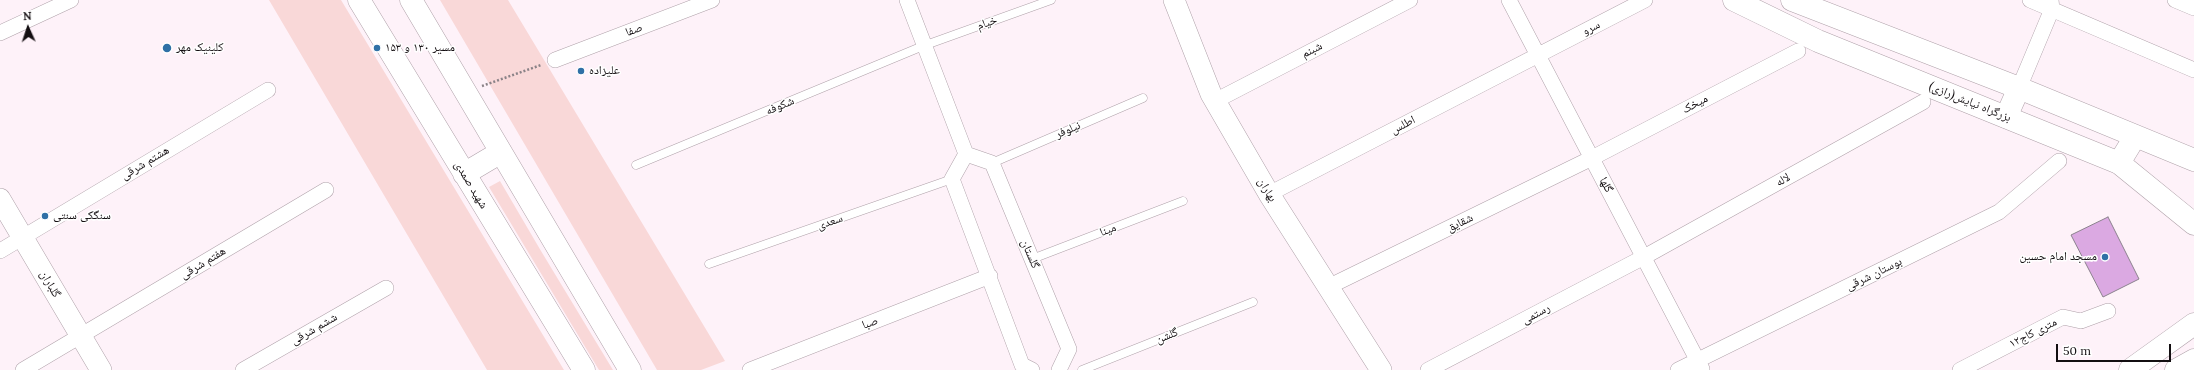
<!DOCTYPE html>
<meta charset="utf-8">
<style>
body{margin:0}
#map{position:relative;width:2194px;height:370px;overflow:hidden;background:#fef2f9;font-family:Lora,serif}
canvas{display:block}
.north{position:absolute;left:8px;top:8px;width:40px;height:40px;-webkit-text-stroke:3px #fff;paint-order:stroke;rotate:357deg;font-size:11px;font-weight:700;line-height:16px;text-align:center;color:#130e11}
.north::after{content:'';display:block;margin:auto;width:14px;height:18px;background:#130e11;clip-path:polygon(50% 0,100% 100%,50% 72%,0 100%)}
.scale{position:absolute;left:2056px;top:344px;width:115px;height:18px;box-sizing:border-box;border:2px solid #130e11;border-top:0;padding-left:5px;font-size:12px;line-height:14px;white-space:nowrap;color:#130e11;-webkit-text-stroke:3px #fff;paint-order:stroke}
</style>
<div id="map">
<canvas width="2194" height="370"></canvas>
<div class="north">N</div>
<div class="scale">50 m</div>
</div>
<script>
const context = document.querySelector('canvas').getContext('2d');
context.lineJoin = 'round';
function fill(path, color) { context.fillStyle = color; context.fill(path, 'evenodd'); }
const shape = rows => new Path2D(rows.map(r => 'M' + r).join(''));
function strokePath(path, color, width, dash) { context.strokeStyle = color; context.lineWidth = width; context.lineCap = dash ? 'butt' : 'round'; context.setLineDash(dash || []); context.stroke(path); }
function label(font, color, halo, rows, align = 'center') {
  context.font = font + ' Lora,"Noto Naskh Arabic",serif'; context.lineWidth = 3; context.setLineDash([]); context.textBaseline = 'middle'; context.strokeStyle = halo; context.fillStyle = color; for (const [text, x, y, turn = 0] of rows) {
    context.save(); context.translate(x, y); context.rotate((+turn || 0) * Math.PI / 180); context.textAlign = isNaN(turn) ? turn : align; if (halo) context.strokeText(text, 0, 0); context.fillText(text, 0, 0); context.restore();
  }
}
fill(shape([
 [269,0,341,0,564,370,487,370],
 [440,0,508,0,725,361,701,370,657,370],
 [500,181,541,251,613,370,599,370,489,187]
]), '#f9d8d8');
const building = shape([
 [2108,217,2139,279,2103,297,2071,235,2108,217]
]);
fill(building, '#dba9e2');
strokePath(building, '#8b818d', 1);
const lane = shape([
 [992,163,1143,98],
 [636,165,923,46,1051,0],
 [1032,259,1183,201],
 [709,264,952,179],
 [1082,370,1253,302]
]);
const street = shape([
 [907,0,966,154,952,179,1022,365,1032,370],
 [1509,0,1702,369],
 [2030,0,2194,70],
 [2175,0,2194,8],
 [0,33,71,0],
 [555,60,712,0],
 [2019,88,2052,9,2051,0],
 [1215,101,1410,0],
 [966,154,992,163,1069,349,1059,370],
 [1269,194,1645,0],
 [0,251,268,90],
 [1328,287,1592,158,1798,51],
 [23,370,326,190],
 [243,370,386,288],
 [750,370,990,276],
 [1428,370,1644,257,1923,102],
 [1678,370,1999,212,2059,161],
 [1960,370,2063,317,2081,321,2108,311]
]);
const secondary = shape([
 [1174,0,1211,94,1269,194,1381,370],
 [0,199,101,370]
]);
const primary = shape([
 [359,0,584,370],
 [411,0,630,370],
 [2006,117,2019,88],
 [2119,163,2130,145,2132,135],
 [464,174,501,152],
 [2130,370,2194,324],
 [2176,370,2194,360]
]);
const highway = shape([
 [1734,0,1818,41,2119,163,2194,224],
 [1792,0,2019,88,2194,160]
]);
strokePath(lane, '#afa1a9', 9);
strokePath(street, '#afa1a9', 16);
strokePath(secondary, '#afa1a9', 22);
strokePath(primary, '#afa1a9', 23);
strokePath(highway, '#afa1a9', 23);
strokePath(shape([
 [482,86,541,65]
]), '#8a8287', 2.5, [2, 2]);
strokePath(lane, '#fff', 8);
strokePath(street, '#fff', 15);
strokePath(secondary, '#fff', 21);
strokePath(primary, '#fff', 22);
strokePath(highway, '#fff', 22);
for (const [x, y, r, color] of [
 [167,48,5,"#2f70a6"],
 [377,48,4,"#2f70a6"],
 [581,71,4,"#2f70a6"],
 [45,216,4,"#2f70a6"],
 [2105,257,4,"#2f70a6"]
]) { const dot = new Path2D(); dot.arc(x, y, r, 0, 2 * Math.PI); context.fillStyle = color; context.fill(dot); strokePath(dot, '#fff', 1.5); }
label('12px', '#130e11', '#fff', [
 ["خیام",987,23,-20],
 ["سرو",1591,28,-27],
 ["صفا",634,30,-21],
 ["شبنم",1312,50,-27],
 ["بزرگراه نیایش(رازی)",1970,102,22],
 ["میخک",1695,104,-28],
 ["شکوفه",780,106,-23],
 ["اطلس",1403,125,-27],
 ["نیلوفر",1068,130,-23],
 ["هشتم شرقی",145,163,-31],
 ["لاله",1783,180,-29],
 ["شهید صمدی",471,185,59],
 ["گلها",1606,185,62],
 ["بهاران",1267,190,59],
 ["سعدی",830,222,-19],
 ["شقایق",1460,223,-26],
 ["مینا",1108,230,-21],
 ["گلستان",1030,254,67],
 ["هفتم شرقی",203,263,-31],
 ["بوستان شرقی",1874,274,-26],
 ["گلباران",50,284,60],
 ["رستمی",1536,314,-28],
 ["صبا",870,323,-21],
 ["ششم شرقی",314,329,-30],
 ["۱۲متری کاج",2033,333,-27],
 ["گلشن",1167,336,-22]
]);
label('12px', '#130e11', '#fff', [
 ["کلینیک مهر",176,48],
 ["مسیر ۱۳۰ و ۱۵۳",385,48],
 ["علیزاده",589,71],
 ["سنگکی سنتی",53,216],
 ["مسجد امام حسین",2097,257,"right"]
], 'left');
</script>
